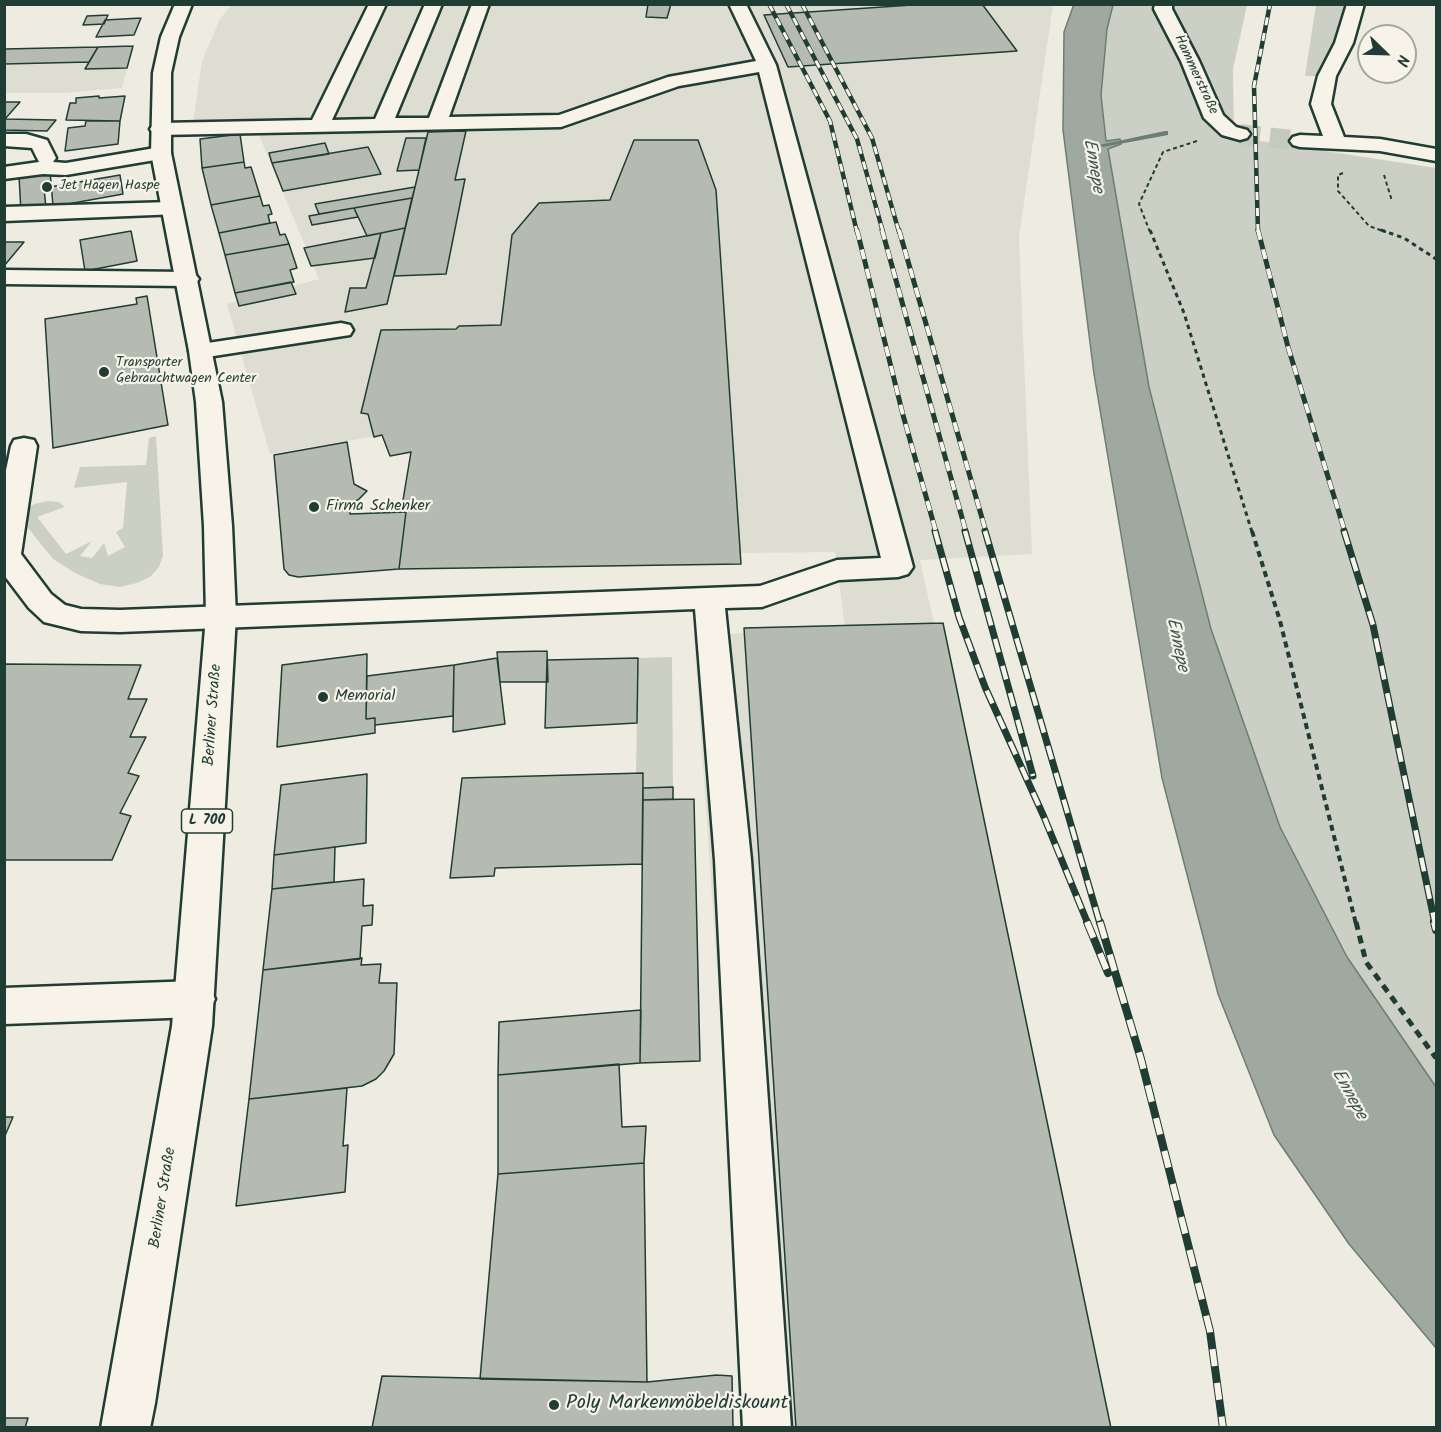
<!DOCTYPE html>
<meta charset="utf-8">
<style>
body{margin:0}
#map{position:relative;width:1441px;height:1432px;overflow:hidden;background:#eeece1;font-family:Kalam,sans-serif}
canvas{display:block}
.frame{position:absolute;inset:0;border:6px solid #1f3d34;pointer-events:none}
.north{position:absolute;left:1357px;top:24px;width:60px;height:60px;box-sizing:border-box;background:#f7f3e8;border:2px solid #a1aaa0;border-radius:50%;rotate:113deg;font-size:16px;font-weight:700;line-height:24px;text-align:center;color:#1f3d34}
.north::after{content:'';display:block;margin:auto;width:21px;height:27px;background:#1f3d34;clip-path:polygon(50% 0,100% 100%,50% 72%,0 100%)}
</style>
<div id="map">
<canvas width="1441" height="1432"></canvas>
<div class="frame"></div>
<div class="north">N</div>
</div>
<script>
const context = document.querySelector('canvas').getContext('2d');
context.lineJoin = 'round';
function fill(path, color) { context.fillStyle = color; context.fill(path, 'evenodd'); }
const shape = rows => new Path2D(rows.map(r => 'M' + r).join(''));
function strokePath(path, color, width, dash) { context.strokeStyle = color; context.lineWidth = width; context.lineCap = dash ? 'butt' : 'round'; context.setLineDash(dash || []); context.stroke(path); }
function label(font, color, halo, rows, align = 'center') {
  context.font = font + ' Kalam,sans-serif'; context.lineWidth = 4.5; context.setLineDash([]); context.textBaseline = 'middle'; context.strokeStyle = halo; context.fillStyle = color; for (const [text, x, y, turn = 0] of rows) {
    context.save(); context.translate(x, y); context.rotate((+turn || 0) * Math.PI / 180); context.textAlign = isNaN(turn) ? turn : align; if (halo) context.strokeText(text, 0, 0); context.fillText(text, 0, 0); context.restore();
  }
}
fill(shape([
 [231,5,1053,5,1019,237,1032,554,920,560,1111,1427,749,1427,694,636,845,627,835,552,741,553,741,564,399,569,406,512,401,512,411,453,390,456,382,435,270,454,227,304,319,279,254,123,193,123,202,61,220,19],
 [133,46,122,88,65,93,5,93,4,49]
]), '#ddddd2');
fill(shape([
 [1113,5,1247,5,1233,69,1234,137,1436,168,1436,1087,1347,957,1280,827,1211,629,1149,387,1108,148,1121,144,1120,139,1106,142,1101,95,1107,29],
 [1316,5,1356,5,1327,76,1305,76],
 [156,436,163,555,159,567,150,577,137,583,120,587,100,584,75,573,53,559,28,528,25,517,29,508,34,504,48,501,59,502,65,507,37,517,66,554,92,541,80,556,92,558,104,543,108,556,125,547,116,532,123,528,127,482,74,488,80,467,146,465,149,438],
 [672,657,673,787,643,788,643,773,636,773,638,658]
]), '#cccfc4');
const water = shape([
 [1074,4,1113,5,1107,29,1101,95,1106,141,1120,139,1121,144,1108,149,1149,387,1211,629,1280,827,1347,957,1436,1087,1436,1348,1349,1244,1274,1135,1218,994,1162,778,1094,374,1063,130,1064,32,1074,4]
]);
fill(water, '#9fa99f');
strokePath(water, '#6c7e74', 1.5);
fill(shape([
 [1165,131,1168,131,1168,135,1103,147,1099,145,1165,131]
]), '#6c7e74');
const building = shape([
 [648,4,671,4,667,18,646,17,648,4],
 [927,4,982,4,1017,51,788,67,764,15,927,4],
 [108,15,104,24,83,25,87,16,108,15],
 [141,18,134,35,96,37,105,20,141,18],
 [133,46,127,68,85,69,98,47,133,46],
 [98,47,89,62,4,64,4,49,98,47],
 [99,96,99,98,125,96,120,121,66,120,70,103,76,103,76,98,99,96],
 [4,102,20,102,5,119,4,119,4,102],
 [4,119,5,119,56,120,47,131,4,130,4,119],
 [86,121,120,121,118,144,65,151,68,128,85,126,86,121],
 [466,131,455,180,465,179,446,274,394,276,428,132,466,131],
 [240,134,244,162,202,168,200,139,240,134],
 [406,138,426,138,419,170,397,171,406,138],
 [634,140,698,140,716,190,741,564,399,569,406,512,401,512,411,452,390,456,382,435,374,437,368,414,361,413,381,330,456,329,459,326,501,325,512,235,539,203,610,200,634,140],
 [325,143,329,154,272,163,269,153,325,143],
 [368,147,381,174,283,191,272,163,368,147],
 [244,162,245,168,251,167,260,196,211,205,202,168,244,162],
 [50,171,53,206,21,212,19,176,50,171],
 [120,175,123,194,46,208,44,188,120,175],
 [415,187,412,198,319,214,315,204,415,187],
 [260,196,263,206,269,205,272,214,268,215,270,223,219,233,211,205,260,196],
 [412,198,405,228,367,236,354,208,412,198],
 [354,208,358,217,312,225,309,216,354,208],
 [276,222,280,235,285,234,289,244,225,255,219,233,276,222],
 [405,228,387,304,345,312,350,288,366,288,381,233,405,228],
 [131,231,137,261,85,271,80,240,131,231],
 [381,233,375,258,311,266,304,248,381,233],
 [4,242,24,242,4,266,4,242],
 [289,244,297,268,290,270,294,282,235,293,225,255,289,244],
 [291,282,296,294,239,306,235,293,291,282],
 [147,296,168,425,53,448,45,319,137,304,136,298,147,296],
 [347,442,354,484,367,491,358,500,349,503,350,514,406,512,399,569,298,577,289,575,284,569,274,455,347,442],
 [943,623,1111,1428,796,1428,744,628,943,623],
 [547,651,548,682,500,682,497,652,547,651],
 [367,654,366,719,375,718,375,733,277,747,282,665,367,654],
 [497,658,505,724,453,732,454,665,497,658],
 [638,658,637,723,545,728,547,660,638,658],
 [4,664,141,665,128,699,147,699,130,737,146,737,128,773,139,776,120,813,131,816,112,860,4,860,4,664],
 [454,665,453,716,375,725,375,718,366,719,367,676,454,665],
 [643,773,642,864,495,868,494,876,450,878,462,778,643,773],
 [367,774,366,843,274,855,281,785,367,774],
 [673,787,673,799,643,800,643,788,673,787],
 [694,799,700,1061,640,1063,643,800,694,799],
 [335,847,334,882,272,889,274,855,335,847],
 [364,879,363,906,373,905,372,925,362,926,360,959,263,970,272,889,364,879],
 [362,958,361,965,381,964,379,983,397,983,394,1054,384,1071,376,1079,362,1086,249,1099,263,970,362,958],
 [641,1010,640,1063,498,1075,499,1022,641,1010],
 [619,1064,622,1127,646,1126,644,1163,498,1174,498,1075,619,1064],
 [347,1088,343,1146,348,1145,345,1192,236,1206,249,1099,347,1088],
 [4,1117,13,1117,4,1138,4,1117],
 [644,1163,647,1382,480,1379,498,1174,644,1163],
 [717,1375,732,1376,733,1428,372,1428,382,1376,647,1382,717,1375],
 [4,1418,28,1418,25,1428,4,1428,4,1418]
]);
fill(building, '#b5bbb0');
strokePath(building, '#1f3d34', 1.5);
strokePath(shape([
 [1240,134,1300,141]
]), '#c5c9be', 20, [20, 10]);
const minor = shape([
 [369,4,386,4,332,120,375,119,425,4,442,4,395,118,429,118,472,4,489,4,449,117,559,115,668,77,756,61,729,4,746,4,776,65,913,567,908,574,898,577,839,580,762,607,725,608,751,860,791,1428,743,1428,715,860,695,609,120,632,81,631,44,622,29,608,4,575,4,480,11,446,14,440,24,438,34,440,37,446,21,554,51,594,65,605,81,609,120,610,760,586,837,560,881,558,759,72,679,86,561,127,160,135,153,133,150,129,153,125,160,123,312,120,369,4],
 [1155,4,1172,4,1172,9,1199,61,1223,115,1236,127,1247,130,1250,134,1247,138,1240,140,1222,135,1204,118,1181,61,1154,9,1155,4],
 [1347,4,1364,4,1353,43,1336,76,1331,104,1344,137,1380,139,1436,149,1436,161,1380,151,1300,147,1293,145,1290,141,1293,137,1300,135,1323,136,1311,104,1318,76,1335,43,1347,4],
 [4,134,26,134,47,140,56,158,53,162,66,163,161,147,168,149,171,153,168,157,161,159,66,175,43,174,4,179,4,167,39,162,32,148,4,146,4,134],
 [171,202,179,204,182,209,179,214,4,221,4,207,171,202],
 [4,270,187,272,195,274,199,279,195,284,187,286,4,284,4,270],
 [341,323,350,325,353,330,350,335,201,358,192,356,189,351,192,346,201,344,341,323],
 [195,981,209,987,215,999,209,1011,195,1017,4,1024,4,988,195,981]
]);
const major = shape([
 [175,4,192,4,179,37,171,73,171,153,222,402,232,526,236,616,212,1026,155,1403,150,1428,101,1428,172,1026,206,616,204,526,196,402,189,351,151,153,153,73,161,37,175,4]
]);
strokePath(minor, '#1f3d34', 5);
strokePath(major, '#1f3d34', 5);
strokePath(shape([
 [1343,173,1338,175,1338,191,1369,226,1386,232],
 [1384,175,1392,201],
 [1150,232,1139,204,1163,152,1197,141]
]), '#1f3d34', 2, [4, 3]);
strokePath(shape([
 [1150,230,1184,313,1252,532],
 [1381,230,1404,238,1436,259]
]), '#1f3d34', 3, [4.5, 4]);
strokePath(shape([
 [1252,531,1280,621,1356,924]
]), '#1f3d34', 4, [6, 4.5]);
strokePath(shape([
 [1356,922,1366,962,1436,1058]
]), '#1f3d34', 5, [8, 6]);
fill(minor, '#f7f3e8');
fill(major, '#f7f3e8');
const railFar3 = shape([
 [769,4,830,121,857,232],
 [786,4,857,139,883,232],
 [802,4,872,138,899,232],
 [1258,232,1254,86,1270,4]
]);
const railFar2 = shape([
 [857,230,903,415,936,532],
 [882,230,966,532],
 [899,230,986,532],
 [1258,230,1288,347,1345,532]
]);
const railFar1 = shape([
 [935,531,959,617,985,687,1044,817,1088,924],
 [965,531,1033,776],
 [985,531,1100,924],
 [1344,531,1373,625,1435,924]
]);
const rail = shape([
 [1087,922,1108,973],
 [1100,922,1141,1059,1210,1331,1223,1428],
 [1434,922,1436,930]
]);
strokePath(railFar3, '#1f3d34', 4.5);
strokePath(railFar2, '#1f3d34', 5);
strokePath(railFar1, '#1f3d34', 7);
strokePath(rail, '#1f3d34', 8);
strokePath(railFar3, '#f7f3e8', 3, [8]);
strokePath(railFar2, '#f7f3e8', 4, [10]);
strokePath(railFar1, '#f7f3e8', 4.5, [14]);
strokePath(rail, '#f7f3e8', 6, [17]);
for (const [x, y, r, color] of [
 [47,187,6,"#1f3d34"],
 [104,372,6,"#1f3d34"],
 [314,507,6,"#1f3d34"],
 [323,697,6,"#1f3d34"],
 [554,1405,6,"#1f3d34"]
]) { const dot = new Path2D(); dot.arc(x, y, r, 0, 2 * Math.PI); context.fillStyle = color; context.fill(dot); strokePath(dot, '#f7f3e8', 2); }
label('14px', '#1f3d34', '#f7f3e8', [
 ["Hammerstraße",1195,75,65]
]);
label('14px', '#1f3d34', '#f7f3e8', [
 ["Jet Hagen Haspe",59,187],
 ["Transporter",116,364],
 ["Gebrauchtwagen Center",116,380]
], 'left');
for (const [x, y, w] of [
 [207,821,51]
]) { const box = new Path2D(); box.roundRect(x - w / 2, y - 12, w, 24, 4.5); context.fillStyle = '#f7f3e8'; context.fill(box); strokePath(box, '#1f3d34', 1.5); }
label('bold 15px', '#1f3d34', null, [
 ["L 700",207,821]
]);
label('16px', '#1f3d34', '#f7f3e8', [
 ["Firma Schenker",326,507],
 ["Memorial",335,697]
], 'left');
label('16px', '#1f3d34', '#f7f3e8', [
 ["Berliner Straße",214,715,-86],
 ["Berliner Straße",164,1198,-81]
]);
label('italic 18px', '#3f584f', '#f7f3e8', [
 ["Ennepe",1092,166,80],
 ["Ennepe",1176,645,78],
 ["Ennepe",1348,1095,61]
]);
label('20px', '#1f3d34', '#f7f3e8', [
 ["Poly Markenmöbeldiskount",566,1405]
], 'left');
</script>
